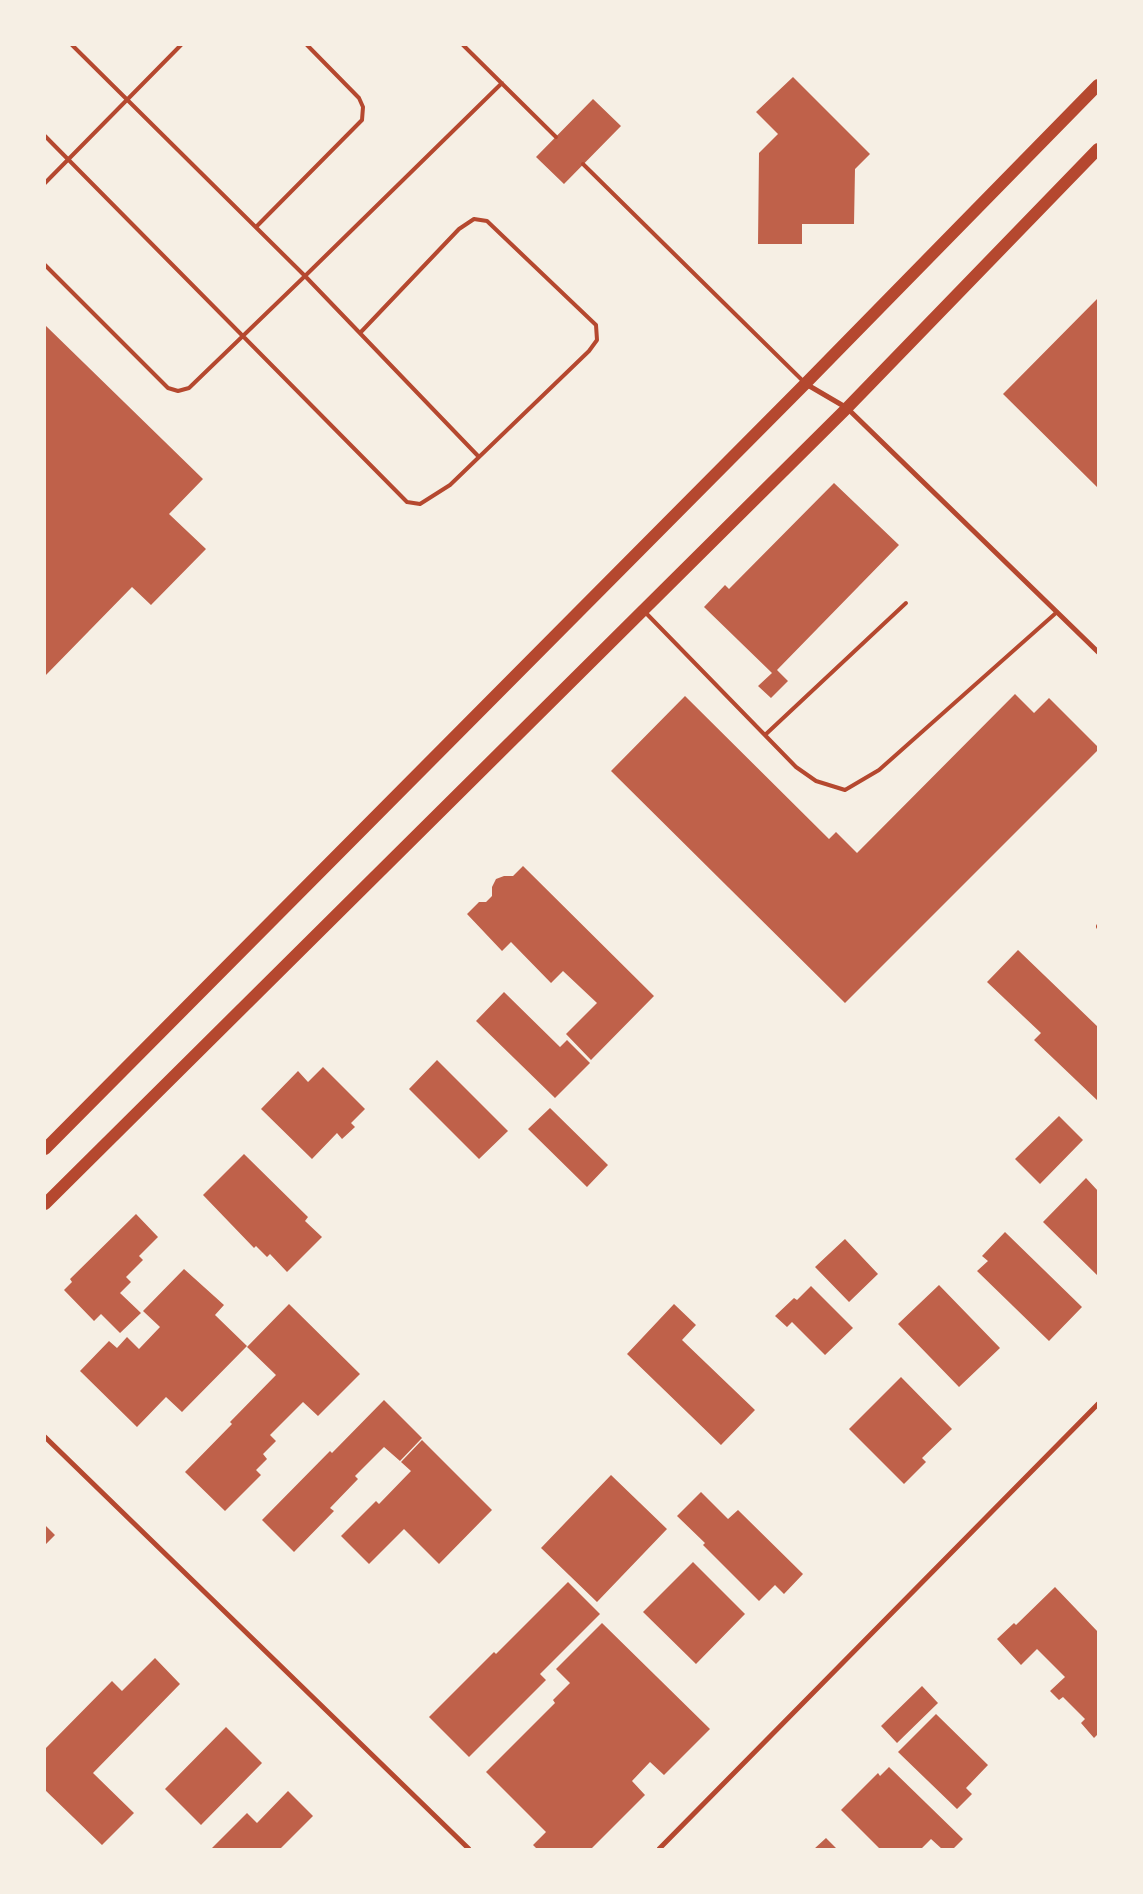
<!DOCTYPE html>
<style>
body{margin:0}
#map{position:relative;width:1143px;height:1894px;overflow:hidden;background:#f6efe4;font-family:"Playfair Display",serif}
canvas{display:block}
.frame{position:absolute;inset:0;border:46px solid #f6efe4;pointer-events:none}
</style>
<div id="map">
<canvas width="1143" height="1894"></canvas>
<div class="frame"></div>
</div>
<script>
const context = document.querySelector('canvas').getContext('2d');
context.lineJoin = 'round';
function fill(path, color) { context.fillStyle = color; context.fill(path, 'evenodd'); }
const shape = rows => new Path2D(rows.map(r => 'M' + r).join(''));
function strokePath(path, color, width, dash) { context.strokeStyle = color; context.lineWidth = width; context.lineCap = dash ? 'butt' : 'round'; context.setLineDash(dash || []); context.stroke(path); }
fill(shape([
 [793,77,870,154,855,169,854,224,802,224,802,244,758,244,759,153,778,134,756,112],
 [593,99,621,126,564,184,536,157],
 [1098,298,1098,485,1097,487,1003,394],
 [45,325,203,479,169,514,206,549,151,605,132,587,45,676],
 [834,483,899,545,777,670,788,681,771,698,758,686,772,673,704,607,725,585,729,589],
 [1015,694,1034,713,1049,698,1098,747,1098,750,845,1003,611,771,685,696,829,839,836,832,857,853],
 [523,866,654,996,591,1060,566,1034,597,1003,563,971,551,983,511,942,502,951,467,914,479,902,486,902,492,896,492,887,496,879,504,876,513,876],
 [1018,950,1098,1027,1098,1101,1034,1040,1041,1033,987,982],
 [504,992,560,1047,567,1040,590,1063,555,1098,476,1021],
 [437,1060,508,1131,479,1159,409,1089],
 [323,1067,365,1109,351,1123,355,1127,342,1139,337,1133,312,1159,261,1109,298,1071,308,1082],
 [550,1108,608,1165,587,1187,528,1129],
 [1059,1116,1083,1140,1040,1184,1015,1159],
 [244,1154,308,1217,305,1221,322,1237,287,1272,270,1254,267,1257,256,1246,254,1248,203,1195],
 [1086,1178,1098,1191,1098,1276,1043,1222],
 [136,1214,158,1237,139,1256,143,1260,126,1277,131,1282,120,1293,141,1313,120,1333,101,1314,94,1321,64,1290,72,1282,70,1279],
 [1005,1232,1082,1307,1049,1341,977,1271,988,1261,982,1256],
 [845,1239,878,1274,849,1302,815,1267],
 [184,1269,224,1305,215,1315,247,1346,182,1412,166,1397,137,1427,80,1371,109,1341,117,1348,127,1337,139,1349,160,1327,143,1311],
 [939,1285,1000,1348,959,1387,898,1324],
 [811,1286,853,1328,825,1355,792,1322,787,1327,775,1316,794,1298,797,1300],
 [289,1304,360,1374,318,1416,303,1402,270,1435,276,1441,263,1454,267,1459,256,1470,261,1475,225,1511,185,1472,232,1424,230,1422,276,1375,247,1347],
 [674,1304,696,1325,682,1340,755,1410,721,1445,627,1354],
 [901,1377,952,1429,922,1458,926,1462,904,1484,849,1429],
 [384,1400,422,1438,400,1461,384,1447,355,1476,358,1479,330,1508,334,1511,294,1552,262,1520,330,1451,332,1453],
 [422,1440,492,1510,439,1564,404,1529,369,1564,341,1536,376,1501,379,1504,411,1471,401,1462],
 [611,1475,667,1529,597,1602,541,1548],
 [701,1492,728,1519,738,1510,803,1574,784,1594,775,1585,759,1601,703,1545,705,1543,677,1516],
 [45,1525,55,1535,45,1545],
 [693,1562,745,1614,696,1664,643,1612],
 [568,1582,600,1614,540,1674,546,1680,469,1757,429,1717,494,1652,496,1654],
 [1055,1587,1098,1632,1098,1734,1094,1738,1081,1723,1085,1719,1063,1697,1059,1700,1050,1691,1065,1677,1037,1649,1021,1665,997,1639,1014,1623,1016,1625],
 [602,1623,710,1729,664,1775,650,1762,632,1781,645,1795,591,1849,537,1849,533,1845,546,1832,486,1772,555,1703,553,1700,570,1683,556,1669],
 [155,1658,180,1684,93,1773,134,1813,102,1845,45,1790,45,1749,112,1681,122,1691],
 [922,1686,938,1703,897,1743,881,1726],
 [936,1714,988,1765,966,1788,972,1794,957,1809,898,1752],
 [226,1727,262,1763,201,1825,165,1789],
 [889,1767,963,1839,953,1849,942,1849,931,1839,921,1849,880,1849,841,1810,878,1773,880,1776],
 [288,1791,313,1816,280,1849,211,1849,247,1813,257,1823],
 [826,1838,837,1849,814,1849]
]), '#bf614a');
strokePath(shape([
 [72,45,305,276,502,83],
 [463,45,556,137],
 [45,136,407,502,420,504,450,485,589,351,597,340,596,325,487,221,474,219,459,229,360,333],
 [583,164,804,382],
 [45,183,181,45],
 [256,227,362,120,363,107,359,98,307,45],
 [45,265,168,388,178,391,189,388,305,276,479,457],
 [644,611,796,767,816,781,845,790,879,770,1057,612],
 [765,735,906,603],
 [1098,926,1098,927]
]), '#b5482f', 4);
strokePath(shape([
 [806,384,847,408,1098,652],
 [45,1437,469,1849],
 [659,1849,1098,1404]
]), '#b5482f', 5);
strokePath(shape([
 [45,1149,805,384,1098,85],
 [45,1204,847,408,1098,149]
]), '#b5482f', 12);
</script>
